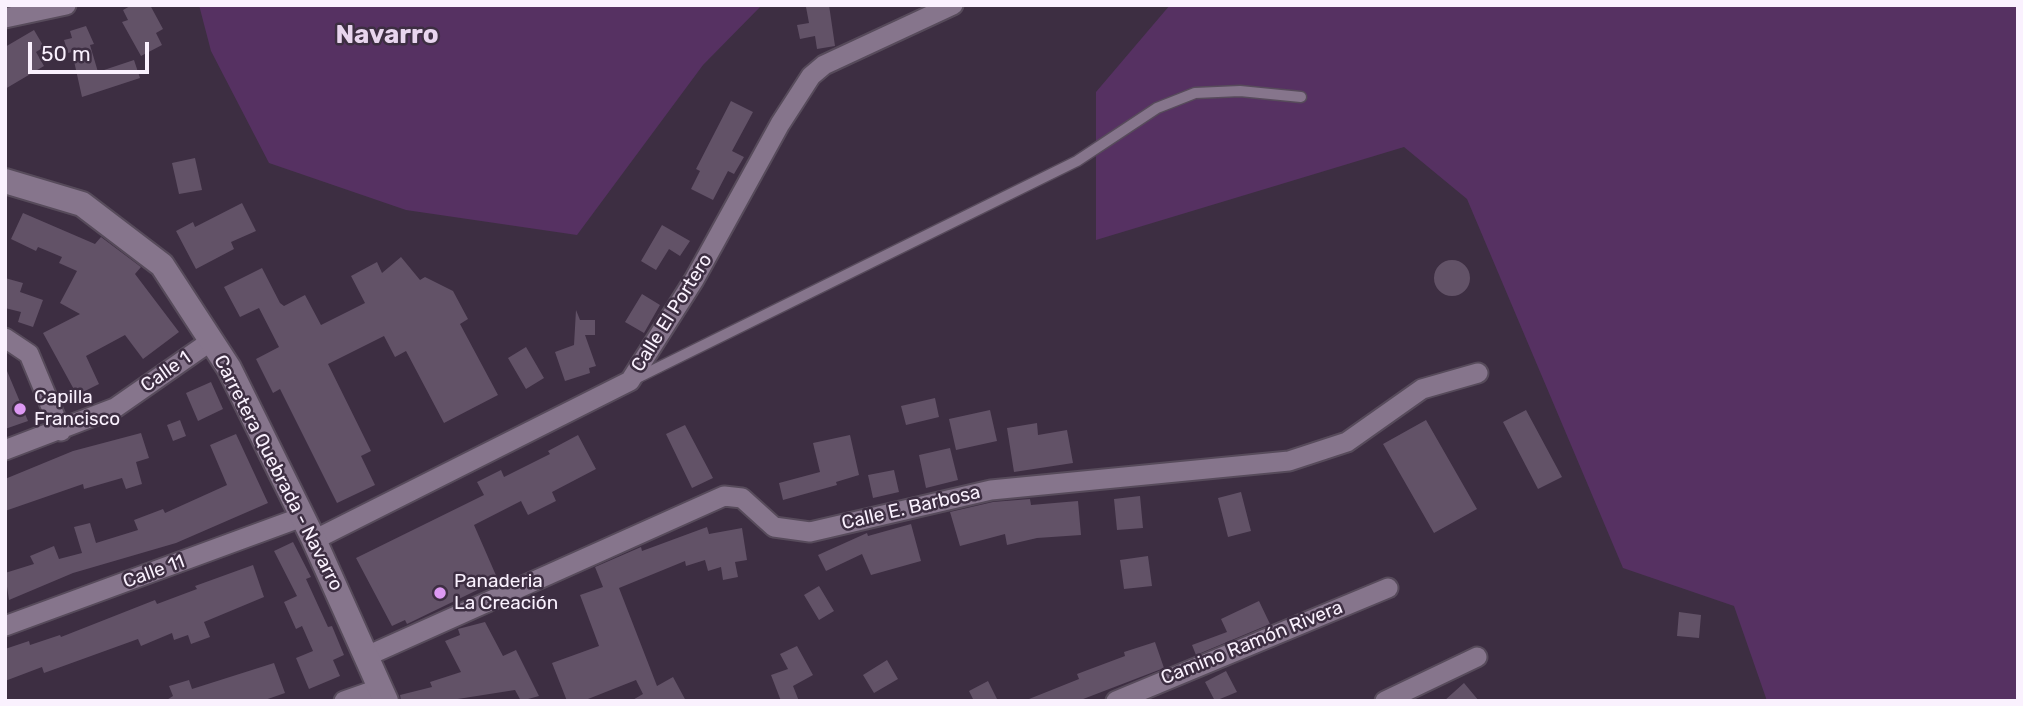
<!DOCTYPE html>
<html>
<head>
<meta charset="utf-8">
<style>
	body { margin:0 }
	#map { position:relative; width:2023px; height:706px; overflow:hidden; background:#3d2e42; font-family:Rubik,sans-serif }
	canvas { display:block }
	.frame { position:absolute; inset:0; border:7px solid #faf1fe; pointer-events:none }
	.scale { position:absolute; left:28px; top:42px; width:121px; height:32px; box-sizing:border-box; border:4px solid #faf1fe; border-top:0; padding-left:9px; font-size:21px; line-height:24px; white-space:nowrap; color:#faf1fe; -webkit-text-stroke:5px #3d2e42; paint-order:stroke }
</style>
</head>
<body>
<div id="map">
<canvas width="2023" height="706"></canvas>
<div class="frame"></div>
<div class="scale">50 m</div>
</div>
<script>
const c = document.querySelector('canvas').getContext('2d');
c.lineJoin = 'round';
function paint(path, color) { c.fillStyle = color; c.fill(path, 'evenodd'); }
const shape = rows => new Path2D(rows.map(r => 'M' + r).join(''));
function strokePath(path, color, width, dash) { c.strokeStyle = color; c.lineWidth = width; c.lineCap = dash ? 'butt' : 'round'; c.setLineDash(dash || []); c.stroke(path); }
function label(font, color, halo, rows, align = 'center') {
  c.font = font + ' Rubik,sans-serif'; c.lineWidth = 5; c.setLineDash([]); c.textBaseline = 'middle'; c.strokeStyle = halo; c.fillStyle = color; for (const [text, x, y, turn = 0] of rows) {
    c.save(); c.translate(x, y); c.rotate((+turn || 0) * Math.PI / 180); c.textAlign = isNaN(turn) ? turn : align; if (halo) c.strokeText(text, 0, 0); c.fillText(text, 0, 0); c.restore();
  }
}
paint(shape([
	[199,5,762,5,703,65,577,235,406,210,269,163,211,51],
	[1170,5,2018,5,2018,701,1767,701,1734,606,1623,568,1467,199,1404,147,1096,240,1096,92]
]), '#563162');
paint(shape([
	[132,5,150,5,163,29,156,33,162,45,141,56,122,22,128,20,123,10],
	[829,5,835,46,817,49,815,36,800,39,797,25,809,23,806,7],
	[86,26,94,44,90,45,98,72,134,60,140,78,82,97,72,52,68,53,64,40,72,38,70,31],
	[34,30,44,47,36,52,44,66,5,89,5,47],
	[731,101,753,112,732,151,744,157,734,174,728,171,713,200,691,189,700,171,696,169],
	[195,158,202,190,179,194,172,163],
	[242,203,256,231,231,242,234,249,196,269,176,231,193,222,195,227],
	[23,213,95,244,101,237,141,267,135,274,179,332,143,359,125,335,86,356,99,384,77,395,43,333,80,314,60,303,77,271,59,263,62,257,38,247,36,251,11,239],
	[662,225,690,241,680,256,669,249,656,270,641,261],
	[401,257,420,280,425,277,453,291,468,319,460,324,498,395,444,423,406,351,395,357,384,336,328,364,371,451,361,456,375,485,337,503,280,389,273,393,256,359,279,347,259,308,240,317,224,287,262,268,280,303,284,306,305,295,321,325,365,303,351,276,377,262,382,273],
	'1434 278a18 18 0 1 1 36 0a18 18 0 1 1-36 0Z',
	[5,278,23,283,20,292,43,300,33,327,18,322,21,312,5,308],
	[642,294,660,305,644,333,625,322],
	[576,310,580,320,595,320,595,335,585,335,596,366,589,368,590,373,565,381,555,352,574,345],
	[526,347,544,378,526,389,508,358],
	[7,371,28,421,5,429,5,372],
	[211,382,223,409,198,421,186,393],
	[935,398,939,417,906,425,901,406],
	[990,410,997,441,956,450,949,419],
	[1526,410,1562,477,1538,489,1503,422],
	[180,420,186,436,173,441,167,425],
	[1426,420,1477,509,1434,533,1383,444],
	[1037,423,1038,435,1067,430,1073,463,1014,472,1007,428],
	[685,425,713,478,692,488,666,434],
	[141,433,149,458,136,462,142,484,126,489,122,478,84,489,83,484,5,511,5,479,73,451],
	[236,434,268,503,176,543,73,573,9,600,5,573,34,564,30,556,54,546,59,559,82,553,74,527,90,523,96,543,138,530,134,520,163,509,165,513,227,485,210,445],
	[578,435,596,469,552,492,556,501,528,515,521,501,474,525,498,580,407,624,405,620,392,626,356,558,484,495,477,482,501,470,504,477,550,454,548,451],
	[850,435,859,475,836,482,837,485,783,500,779,483,820,472,813,443],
	[950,448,958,480,926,488,919,455],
	[894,470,899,492,873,498,868,475],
	[1241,492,1251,531,1228,537,1218,498],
	[1140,496,1143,528,1117,530,1114,499],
	[1030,499,1031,505,1078,501,1081,535,1037,538,1007,545,1005,534,960,546,950,512,993,502],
	[911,524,921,561,871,575,862,554,826,571,818,555,867,533,868,536],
	[707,527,709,534,742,528,747,560,735,562,738,577,723,580,721,567,708,571,705,560,686,566,685,561,619,588,657,686,673,677,686,701,631,701,643,694,636,680,583,701,567,701,552,663,599,646,580,595,603,587,595,567,641,547,642,551],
	[293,542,311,577,306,579,328,627,332,626,344,655,333,660,340,676,309,689,296,658,313,651,302,626,296,629,284,602,297,596,274,551],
	[1148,556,1152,586,1124,589,1120,560],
	[253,565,264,597,204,622,210,637,191,644,188,635,174,640,172,633,141,646,138,639,44,673,42,667,5,681,5,649,29,641,30,645,60,635,61,637,155,600,157,604,197,589,195,586],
	[819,586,834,611,819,620,804,595],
	[1259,601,1270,624,1196,655,1192,645,1227,632,1221,619],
	[1679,612,1701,615,1699,638,1677,636],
	[485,622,503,656,516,650,539,696,521,701,515,690,445,701,401,701,400,695,432,687,430,682,461,672,445,641,460,635,458,629],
	[1155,642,1164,668,1078,701,1024,701,1079,679,1077,674,1125,656,1124,652],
	[797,646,813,675,793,686,799,701,781,701,771,675,788,669,780,654],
	[887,660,898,679,874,693,863,675],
	[274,663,285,693,262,701,165,701,173,696,169,686,189,680,192,689],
	[1226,671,1237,692,1215,701,1205,682],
	[988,681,998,701,974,701,969,691],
	[1464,683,1479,701,1444,701]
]), '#625267');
const service = shape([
	[637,378,1077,161,1157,108,1195,93,1240,91,1301,97]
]);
const minor = shape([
	[5,18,66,5],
	[5,338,29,354,61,431],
	[5,450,115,408,211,341],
	[314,540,630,381,694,280,780,124,811,76,824,65,953,5],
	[5,626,302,517],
	[367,656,724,496,742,498,774,527,810,532,991,490,1289,461,1347,442,1422,389,1478,373],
	[344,701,381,688],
	[1116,701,1388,588],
	[1385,701,1477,657]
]);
const tertiary = shape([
	[5,181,82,204,162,265,229,368,314,540,386,701]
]);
strokePath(service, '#574b5b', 13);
strokePath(minor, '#574b5b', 23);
strokePath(tertiary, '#574b5b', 28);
strokePath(service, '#86758c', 10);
strokePath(minor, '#86758c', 19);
strokePath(tertiary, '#86758c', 24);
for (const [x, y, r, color] of [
	[20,409,7,"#dd99f3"],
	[440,593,7,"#dd99f3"]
]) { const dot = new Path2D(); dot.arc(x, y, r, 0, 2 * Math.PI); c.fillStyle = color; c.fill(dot); strokePath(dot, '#3d2e42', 2.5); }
label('19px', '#faf1fe', '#3d2e42', [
	["Calle El Portero",672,313,-58],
	["Calle 1",166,372,-35],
	["Carretera Quebrada - Navarro",278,473,63],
	["Calle E. Barbosa",911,508,-13],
	["Calle 11",154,572,-20],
	["Camino Ramón Rivera",1252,643,-22]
]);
label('19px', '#faf1fe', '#3d2e42', [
	["Capilla",34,398],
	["Francisco",34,420],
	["Panaderia",454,582],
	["La Creación",454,604]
], 'left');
label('bold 26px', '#e8d5ee', '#3d2e42', [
	["Navarro",387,35]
]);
</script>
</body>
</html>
